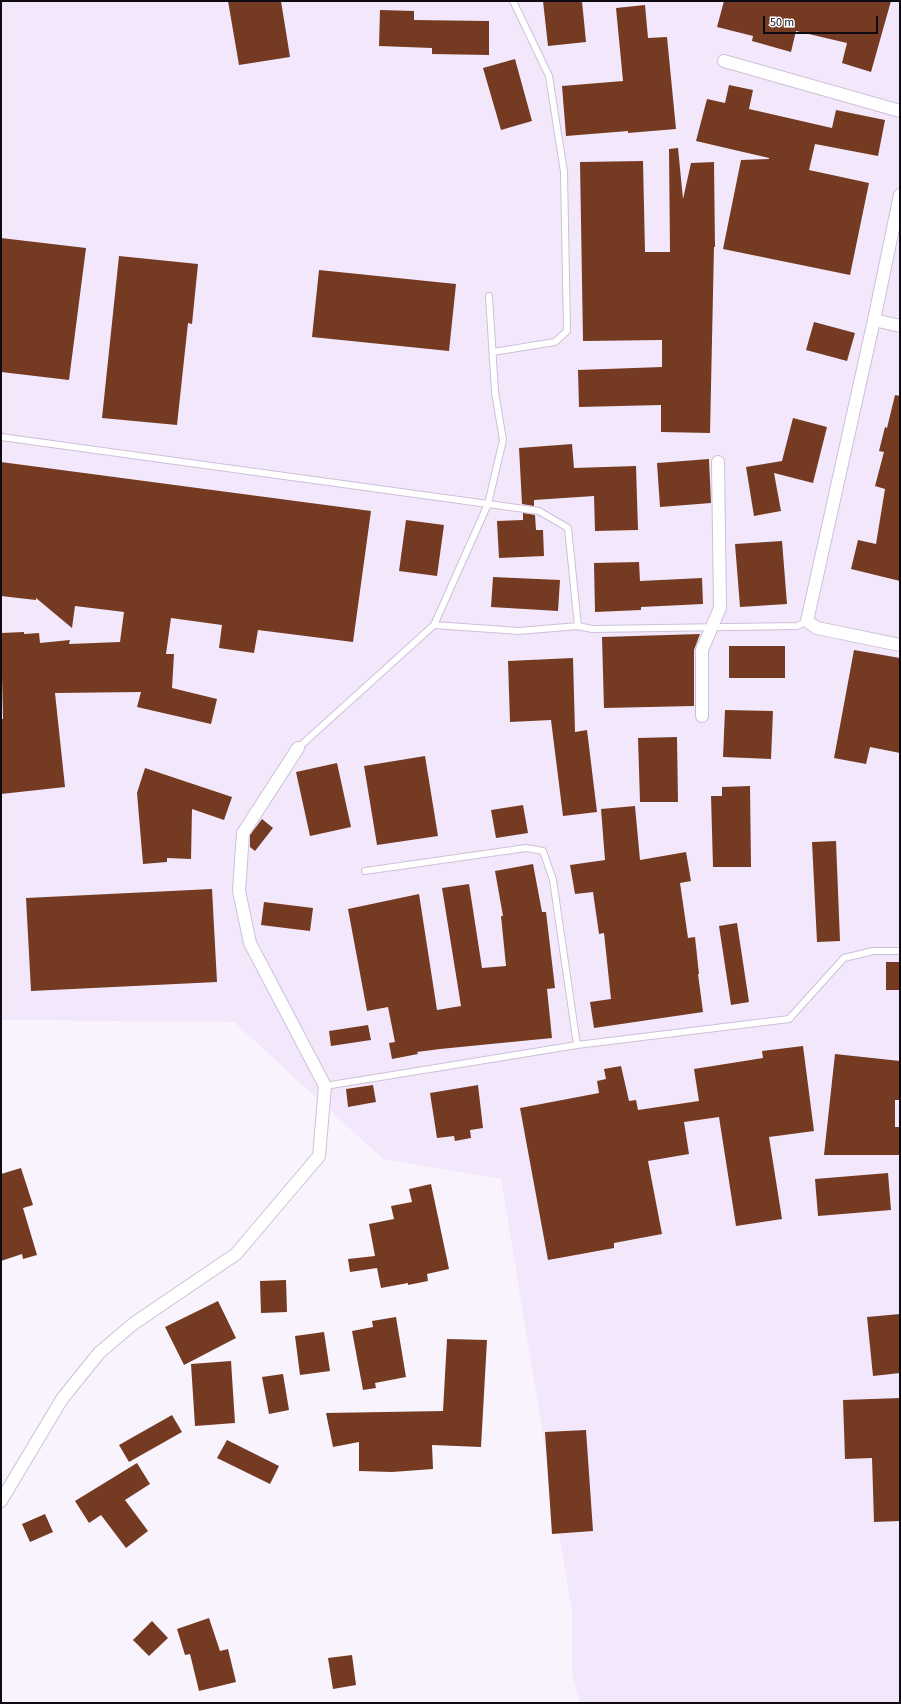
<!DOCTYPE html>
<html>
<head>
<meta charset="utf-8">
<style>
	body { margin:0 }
	#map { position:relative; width:901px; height:1704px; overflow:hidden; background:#f8f3fd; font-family:"Source Sans 3",sans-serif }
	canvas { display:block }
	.frame { position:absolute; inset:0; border:2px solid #0e0a11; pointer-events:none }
	.scale { position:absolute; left:763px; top:16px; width:115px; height:18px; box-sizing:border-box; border:2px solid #0e0a11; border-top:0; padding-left:5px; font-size:12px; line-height:14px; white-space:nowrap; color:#0e0a11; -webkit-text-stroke:3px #fff; paint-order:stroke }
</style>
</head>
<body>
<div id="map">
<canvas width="901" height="1704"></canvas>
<div class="frame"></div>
<div class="scale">50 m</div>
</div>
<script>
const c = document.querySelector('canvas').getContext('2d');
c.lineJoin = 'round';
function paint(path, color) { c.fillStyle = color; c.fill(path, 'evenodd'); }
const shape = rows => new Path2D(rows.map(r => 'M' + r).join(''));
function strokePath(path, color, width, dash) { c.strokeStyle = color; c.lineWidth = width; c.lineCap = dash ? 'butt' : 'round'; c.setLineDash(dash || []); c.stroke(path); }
paint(shape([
	[1,1,900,1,900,1703,580,1703,572,1674,572,1612,501,1179,383,1159,234,1022,1,1020]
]), '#f3e8fb');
paint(shape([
	[228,1,281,1,290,57,239,65],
	[543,1,582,1,586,42,548,46],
	[724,1,891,1,871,72,842,63,847,43,796,31,791,52,752,41,753,36,717,27],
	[645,5,648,38,667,37,676,129,628,133,628,131,566,136,562,86,623,81,616,8],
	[380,10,414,11,414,20,489,21,489,55,432,54,432,48,379,46],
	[515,59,532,121,501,130,483,68],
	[729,85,753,90,749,109,832,128,836,110,885,120,878,156,815,144,809,170,869,183,850,275,723,249,741,160,769,159,769,158,696,141,707,99,725,103],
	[678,148,683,199,691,163,714,162,715,247,714,247,710,433,661,432,661,405,579,407,578,370,662,367,662,340,583,341,580,162,643,161,645,252,670,252,669,149],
	[1,238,86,248,69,380,1,372],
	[119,256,198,264,192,324,188,323,177,425,102,418],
	[319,270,456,284,449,351,312,337],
	[814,322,855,333,847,361,806,350],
	[895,395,900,396,900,581,851,569,858,540,876,544,885,489,875,486,884,452,879,451,885,427,887,428],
	[793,418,827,427,813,483,774,473,781,511,754,516,746,467,782,461],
	[572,444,574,468,636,466,638,530,595,531,594,496,534,500,534,506,522,504,519,448],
	[709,459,711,503,660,507,657,463],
	[1,462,371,511,353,642,258,630,254,653,219,648,222,625,171,618,166,654,174,654,172,688,217,699,211,724,137,707,141,692,55,693,65,787,1,794,1,719,3,719,1,633,24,632,24,634,39,633,40,643,70,640,69,644,120,642,124,612,75,606,72,628,36,598,36,600,1,596],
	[523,513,535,515,536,530,543,530,544,556,499,558,497,521,523,520],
	[406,520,444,525,437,576,399,571],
	[782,541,787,604,740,607,735,544],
	[639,562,640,581,702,578,703,604,641,607,641,610,595,612,594,563],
	[493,577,560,580,558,611,491,607],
	[700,634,694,650,694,706,604,708,602,637],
	[729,646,785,646,785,678,729,678],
	[854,650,900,658,900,753,870,747,866,764,834,758],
	[573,658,575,732,587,730,597,812,563,816,551,720,510,722,508,661],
	[725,710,773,711,771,759,723,757],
	[677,737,678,802,640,802,638,738],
	[425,756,438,836,377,845,364,766],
	[337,763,351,827,310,836,296,772],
	[145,768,232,797,224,820,192,809,191,859,167,858,167,862,143,864,137,793],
	[750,786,751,867,713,867,711,796,722,796,722,787],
	[523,805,528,833,496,838,491,810],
	[635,806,640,860,686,852,691,881,680,883,688,938,695,937,699,974,698,974,703,1012,594,1028,590,1002,611,999,604,933,599,934,593,892,575,894,570,865,605,860,601,809],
	[262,819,273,828,255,851,250,847,250,835],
	[836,841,840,941,817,942,812,842],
	[533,864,542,912,546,912,555,988,547,989,552,1038,440,1049,417,1052,418,1054,392,1059,389,1043,395,1042,388,1007,367,1011,348,909,419,894,437,1010,461,1006,442,888,469,884,482,968,506,966,501,916,503,916,495,871],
	[212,889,217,982,31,991,26,898],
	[264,902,313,908,310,931,261,925],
	[737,923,749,1002,731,1005,719,926],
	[886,962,900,962,900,990,886,990],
	[368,1025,371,1040,331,1046,329,1031],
	[803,1046,814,1131,769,1137,782,1219,736,1226,719,1117,684,1122,689,1154,648,1161,662,1234,614,1243,614,1248,548,1260,520,1108,599,1093,597,1081,606,1079,604,1069,621,1066,629,1101,636,1100,638,1110,699,1101,694,1069,763,1058,762,1051],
	[835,1054,900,1061,900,1100,895,1100,895,1127,900,1127,900,1155,824,1155],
	[373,1085,376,1102,348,1107,346,1089],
	[478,1085,483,1128,470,1130,471,1138,455,1141,454,1136,437,1138,430,1093],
	[21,1168,33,1205,23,1208,37,1255,23,1259,22,1254,1,1261,1,1174],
	[888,1173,891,1210,818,1216,815,1179],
	[431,1184,449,1269,427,1274,428,1281,408,1285,408,1283,381,1288,377,1268,350,1272,348,1259,375,1256,369,1224,394,1219,391,1206,412,1202,409,1189],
	[286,1280,287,1312,261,1313,260,1281],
	[218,1301,236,1338,184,1365,165,1327],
	[900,1314,900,1373,873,1376,867,1317],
	[396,1317,406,1377,375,1383,376,1388,363,1390,352,1331,373,1327,372,1321],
	[324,1332,330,1371,300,1375,295,1336],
	[447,1339,487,1340,481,1447,432,1445,433,1469,392,1472,359,1471,359,1442,333,1447,326,1413,443,1411],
	[231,1361,235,1423,195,1426,191,1364],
	[283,1374,289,1410,269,1414,262,1377],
	[900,1398,900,1521,874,1522,872,1458,845,1459,843,1400],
	[172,1415,182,1432,129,1462,119,1445],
	[586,1430,593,1531,552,1534,545,1432],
	[227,1440,279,1466,270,1484,217,1458],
	[137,1463,150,1484,125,1500,148,1531,126,1548,101,1515,89,1523,75,1501],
	[45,1514,53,1532,30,1542,22,1524],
	[209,1618,220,1651,228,1649,236,1682,199,1691,190,1654,185,1655,177,1629],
	[152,1621,168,1638,149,1656,133,1640],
	[352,1655,356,1685,333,1689,328,1658]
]), '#753b22');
const lane = shape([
	[493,352,555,342,567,331,564,172,549,76,513,1],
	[1,437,539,511,568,528,578,626],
	[434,625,519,631,578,626,592,629,797,626,807,621],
	[298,748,434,625,488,504,503,440,495,392,489,296],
	[365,871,526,848,543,851,553,880,577,1045],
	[325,1086,577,1045,789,1019,844,958,873,951,900,951]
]);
const street = shape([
	[724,61,900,111],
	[900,195,874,320,807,621,817,628,900,645],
	[874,320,900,326],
	[702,716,702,650,720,608,718,462],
	[1,1501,62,1399,99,1353,133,1324,236,1254,319,1156,325,1086,250,943,239,891,243,833,298,748]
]);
strokePath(lane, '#cdc0d8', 8);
strokePath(street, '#cdc0d8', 14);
strokePath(lane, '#fff', 6);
strokePath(street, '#fff', 12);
</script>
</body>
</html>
